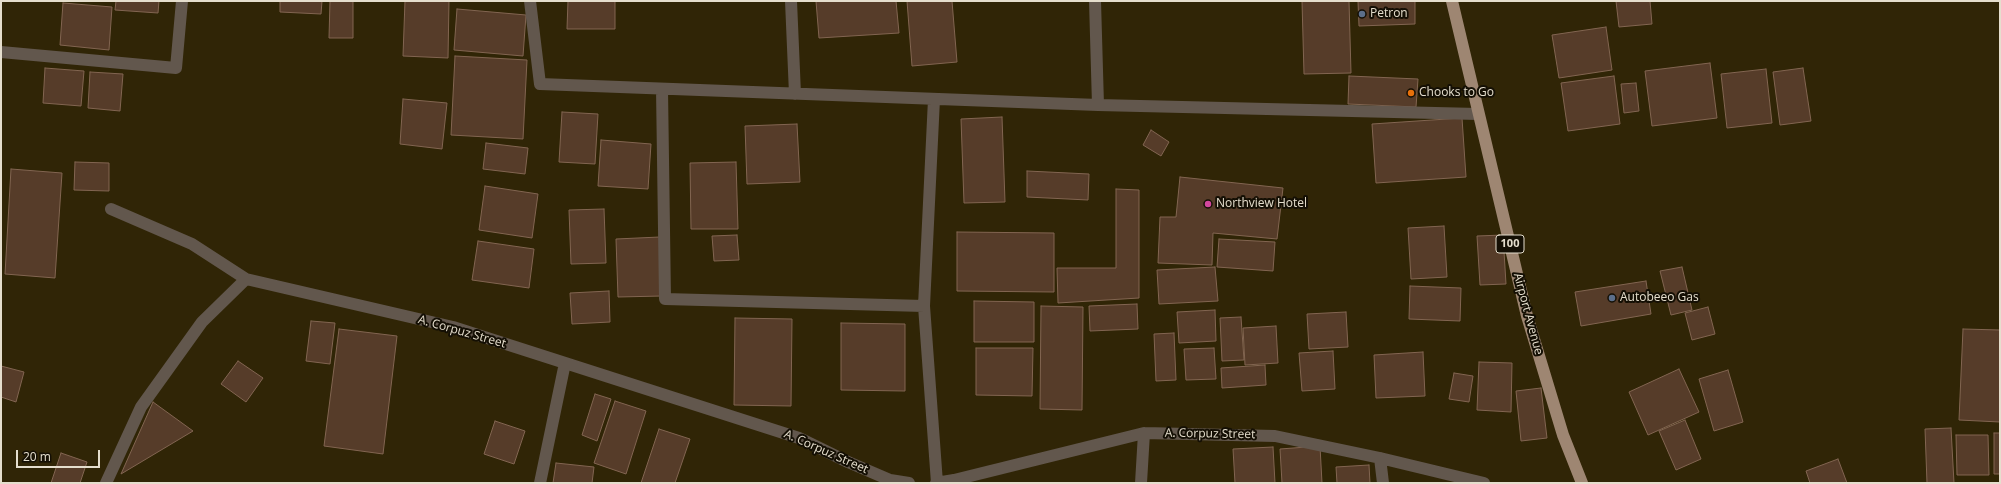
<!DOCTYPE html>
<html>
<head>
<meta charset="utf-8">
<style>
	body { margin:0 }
	#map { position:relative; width:2001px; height:484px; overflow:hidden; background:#302506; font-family:"Open Sans",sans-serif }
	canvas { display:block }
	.frame { position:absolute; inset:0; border:2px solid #e5decd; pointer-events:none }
	.scale { position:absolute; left:16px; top:450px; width:84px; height:18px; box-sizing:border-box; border:2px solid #e5decd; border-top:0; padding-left:5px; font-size:12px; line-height:14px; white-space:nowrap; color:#e5decd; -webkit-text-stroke:3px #140f04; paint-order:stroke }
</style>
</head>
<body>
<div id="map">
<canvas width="2001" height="484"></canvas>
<div class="frame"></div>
<div class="scale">20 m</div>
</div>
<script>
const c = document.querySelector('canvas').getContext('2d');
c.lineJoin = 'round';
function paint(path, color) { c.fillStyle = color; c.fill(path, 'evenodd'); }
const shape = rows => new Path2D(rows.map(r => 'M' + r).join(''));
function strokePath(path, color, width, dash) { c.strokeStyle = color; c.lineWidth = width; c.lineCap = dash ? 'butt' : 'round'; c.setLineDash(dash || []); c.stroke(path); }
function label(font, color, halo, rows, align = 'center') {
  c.font = font + ' "Open Sans",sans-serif'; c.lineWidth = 4; c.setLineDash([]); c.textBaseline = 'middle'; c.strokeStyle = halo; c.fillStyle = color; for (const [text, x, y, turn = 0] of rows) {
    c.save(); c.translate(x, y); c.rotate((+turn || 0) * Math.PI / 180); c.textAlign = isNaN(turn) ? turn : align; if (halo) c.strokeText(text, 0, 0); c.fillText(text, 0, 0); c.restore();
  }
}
const building = shape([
	[116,1,159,1,158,13,115,10,116,1],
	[280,1,322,1,321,14,280,12,280,1],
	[330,1,353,1,353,38,329,38,330,1],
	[405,1,449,1,448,58,403,56,405,1],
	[568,1,615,1,615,29,567,29,568,1],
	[816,1,896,1,899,33,819,38,816,1],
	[907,1,952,1,957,62,912,66,907,1],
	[1302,1,1349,1,1351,73,1304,74,1302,1],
	[1358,1,1415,1,1415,24,1359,26,1358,1],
	[1616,1,1650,1,1652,24,1619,27,1616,1],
	[63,3,112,7,109,50,60,45,63,3],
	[457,9,526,15,523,56,454,50,457,9],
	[1606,27,1612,70,1559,78,1552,35,1606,27],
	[455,56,527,60,523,139,451,135,455,56],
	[1710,63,1717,118,1652,126,1645,71,1710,63],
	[45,68,84,71,81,106,43,103,45,68],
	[1803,68,1811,121,1780,125,1773,72,1803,68],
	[1766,69,1772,123,1727,128,1721,74,1766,69],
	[90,72,123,74,120,111,88,108,90,72],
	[1349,76,1418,79,1416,107,1348,104,1349,76],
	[1614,76,1620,124,1568,131,1561,83,1614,76],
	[1636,83,1639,111,1624,113,1621,84,1636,83],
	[403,99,447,103,442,149,400,144,403,99],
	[562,112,598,114,595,164,559,162,562,112],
	[1002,117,1005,202,964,203,961,119,1002,117],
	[1462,118,1466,177,1376,183,1372,124,1462,118],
	[797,124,800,182,747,184,745,126,797,124],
	[1151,130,1169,142,1161,156,1143,145,1151,130],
	[601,140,651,144,648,189,598,186,601,140],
	[486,143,528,148,525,174,483,169,486,143],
	[75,162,109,163,109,191,74,190,75,162],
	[736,162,738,229,691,229,690,163,736,162],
	[11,169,62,173,55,278,5,274,11,169],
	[1027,171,1089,174,1088,200,1027,197,1027,171],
	[1180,177,1283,188,1277,239,1213,233,1212,265,1158,263,1160,217,1176,217,1180,177],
	[485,186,538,194,532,238,479,230,485,186],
	[1116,189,1139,190,1139,298,1058,303,1057,268,1116,268,1116,189],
	[604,209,606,263,571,264,569,210,604,209],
	[1444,226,1447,277,1411,279,1408,228,1444,226],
	[957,232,1054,233,1054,292,957,291,957,232],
	[737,235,739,260,714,261,712,236,737,235],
	[1503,235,1506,284,1480,285,1477,236,1503,235],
	[660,237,662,296,618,297,616,239,660,237],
	[1219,239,1275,242,1273,271,1217,267,1219,239],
	[478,241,534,249,529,288,472,280,478,241],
	[1215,267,1218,301,1159,304,1157,270,1215,267],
	[1682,267,1692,310,1671,315,1660,271,1682,267],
	[1646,281,1651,314,1581,326,1575,292,1646,281],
	[1410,286,1461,288,1460,321,1409,319,1410,286],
	[609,291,610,322,572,324,570,293,609,291],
	[974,301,1034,302,1034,342,974,342,974,301],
	[1137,304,1138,329,1090,331,1089,306,1137,304],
	[1041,306,1083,307,1082,410,1040,409,1041,306],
	[1708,307,1715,334,1692,340,1685,313,1708,307],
	[1215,310,1216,341,1179,343,1177,312,1215,310],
	[1346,312,1348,347,1309,349,1307,314,1346,312],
	[1241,317,1244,360,1222,361,1220,318,1241,317],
	[735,318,792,319,791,406,734,405,735,318],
	[311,321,335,323,330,364,306,361,311,321],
	[841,323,905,324,905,391,841,390,841,323],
	[1276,326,1278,363,1245,365,1243,328,1276,326],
	[339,329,397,336,383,454,324,446,339,329],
	[1963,329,2000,330,2000,422,1959,420,1963,329],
	[1174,333,1176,380,1156,381,1154,334,1174,333],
	[976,348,1033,348,1032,396,976,395,976,348],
	[1214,348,1216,379,1186,380,1184,349,1214,348],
	[1333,351,1335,389,1302,391,1299,353,1333,351],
	[1423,352,1425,396,1376,398,1374,355,1423,352],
	[238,361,263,378,246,402,221,384,238,361],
	[1479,362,1512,363,1511,412,1477,410,1479,362],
	[1265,365,1266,385,1222,388,1221,368,1265,365],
	[1,366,24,372,16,402,1,397,1,366],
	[1679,369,1699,412,1648,435,1629,392,1679,369],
	[1728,370,1743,422,1714,431,1699,379,1728,370],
	[1454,373,1473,376,1469,402,1449,399,1454,373],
	[1541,388,1547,438,1521,441,1516,391,1541,388],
	[595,394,611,399,597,441,582,435,595,394],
	[615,401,646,411,626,474,594,463,615,401],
	[153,402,193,431,121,474,153,402],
	[1685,420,1701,459,1676,470,1659,431,1685,420],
	[495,421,525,431,514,464,484,454,495,421],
	[1951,428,1954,483,1927,483,1925,429,1951,428],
	[659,429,690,439,675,483,641,483,659,429],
	[1994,433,2000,433,2000,474,1994,474,1994,433],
	[1956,435,1988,435,1989,475,1957,475,1956,435],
	[1320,446,1322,483,1282,483,1280,449,1320,446],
	[1273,447,1275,483,1235,483,1233,449,1273,447],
	[61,453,87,462,80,483,51,483,61,453],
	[1838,459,1847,483,1810,483,1806,471,1838,459],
	[556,463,594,467,592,483,553,483,556,463],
	[1369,465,1370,483,1337,483,1336,467,1369,465]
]);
paint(building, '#563c29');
strokePath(building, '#826551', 1);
strokePath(shape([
	[530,1,540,84,1098,105],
	[791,1,795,94],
	[1095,1,1098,105,1478,114],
	[1,52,176,68,182,1],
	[662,89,665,299,924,306,934,99],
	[111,209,192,244,246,279],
	[924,306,937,483],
	[1380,458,1383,483],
	[106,483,141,407,202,322,246,279,453,327,799,438,848,462,890,480,909,483],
	[540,483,565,363],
	[936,483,954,480,1144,433,1275,436,1380,458,1484,483],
	[1141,483,1144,433]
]), '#62574d', 12);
strokePath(shape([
	[1452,1,1527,316,1563,435,1582,483]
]), '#9e8672', 12);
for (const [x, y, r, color] of [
	[1362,14,4,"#5c6f8a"],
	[1411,93,4,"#e8710a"],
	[1208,204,4,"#d1479c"],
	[1612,298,4,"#5c6f8a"]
]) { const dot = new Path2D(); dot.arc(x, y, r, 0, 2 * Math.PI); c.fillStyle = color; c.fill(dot); strokePath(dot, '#140f04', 1.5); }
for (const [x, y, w] of [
	[1510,244,28]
]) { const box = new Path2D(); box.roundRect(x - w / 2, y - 9, w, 18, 3); c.fillStyle = '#140f04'; c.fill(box); strokePath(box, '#e5decd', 1); }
label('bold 11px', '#e5decd', null, [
	["100",1510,244]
]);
label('12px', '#e5decd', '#140f04', [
	["Petron",1370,14],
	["Chooks to Go",1419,93],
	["Northview Hotel",1216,204],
	["Autobeeo Gas",1620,298]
], 'left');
label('12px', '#e5decd', '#140f04', [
	["Airport Avenue",1528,314,75],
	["A. Corpuz Street",462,332,16],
	["A. Corpuz Street",1210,434,1],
	["A. Corpuz Street",826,452,24]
]);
</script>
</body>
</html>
